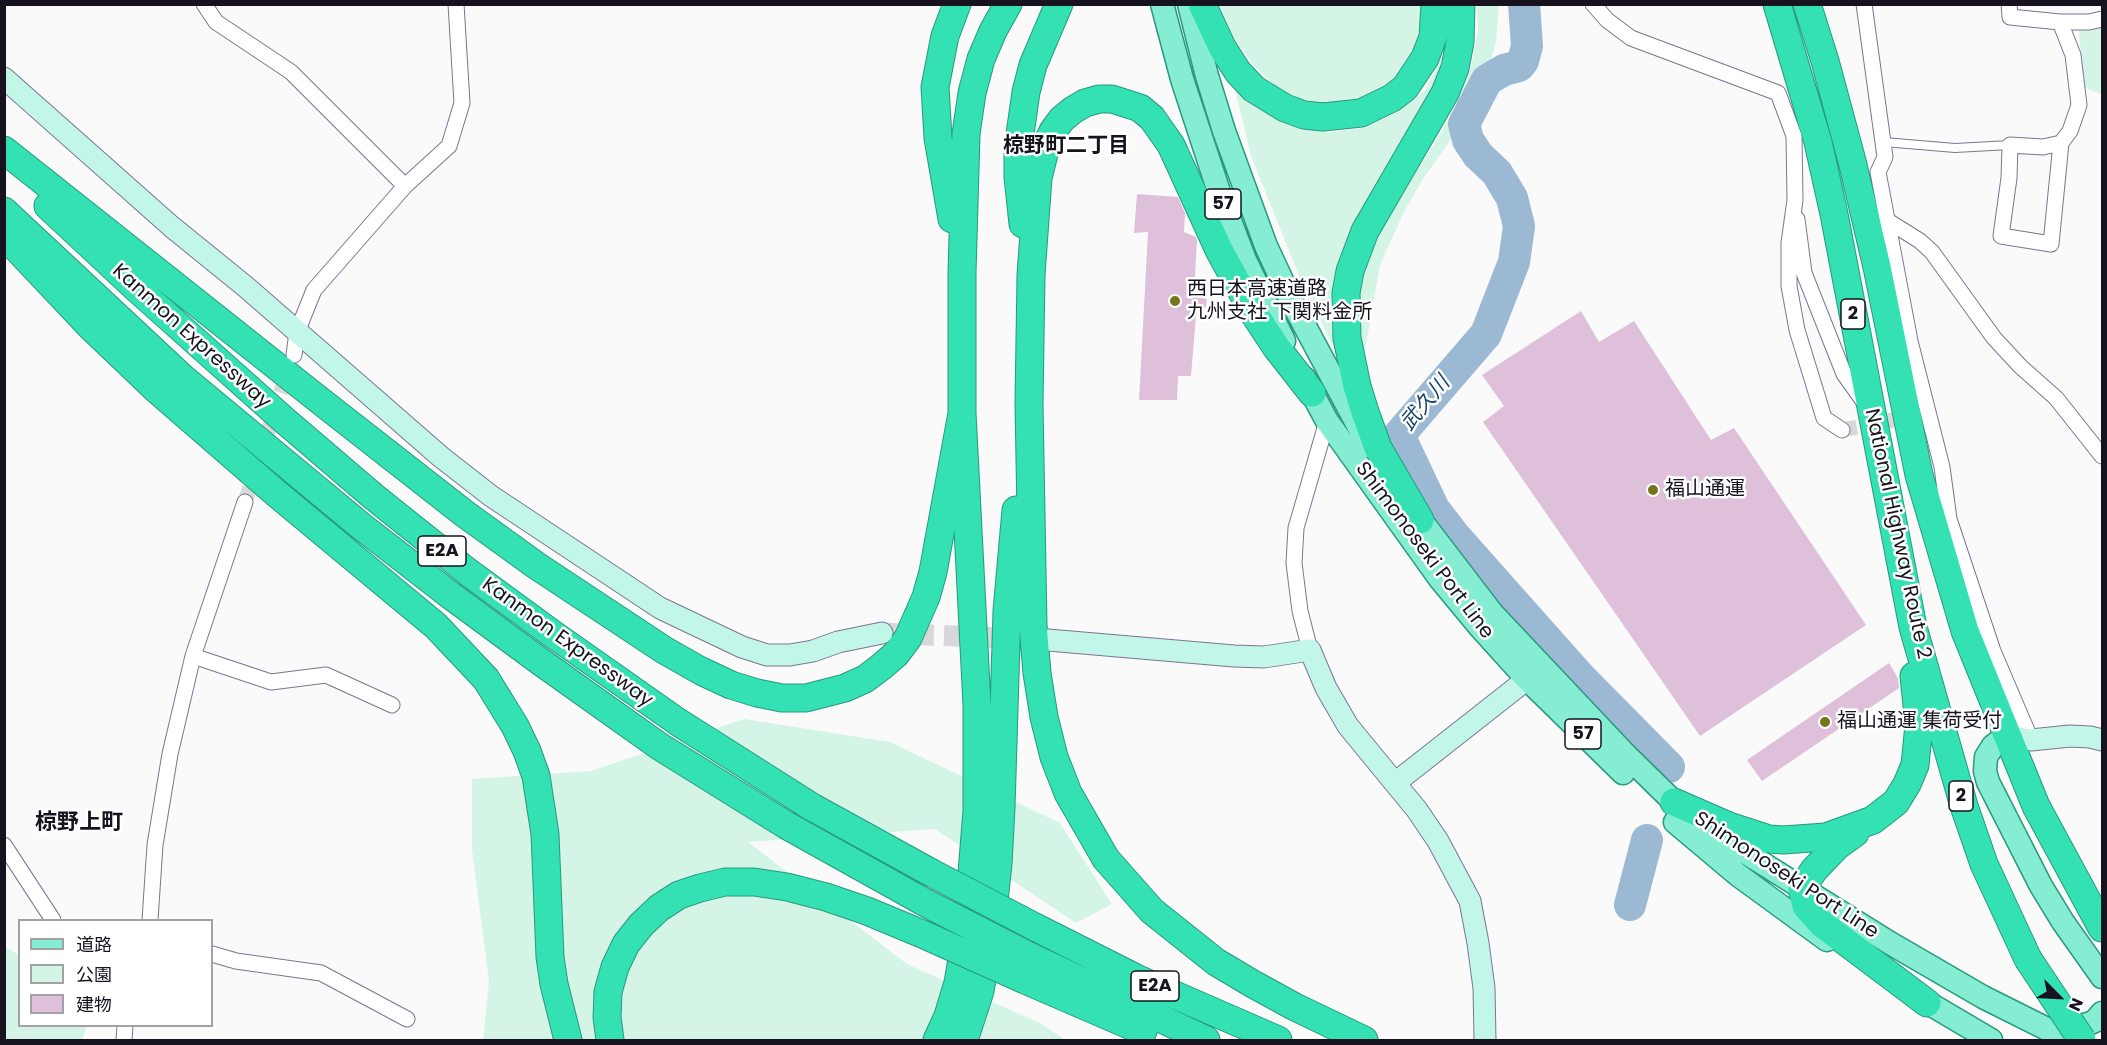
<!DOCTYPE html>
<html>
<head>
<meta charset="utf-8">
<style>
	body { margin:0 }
	#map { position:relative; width:2107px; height:1045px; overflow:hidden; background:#fafafa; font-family:Poppins,"Noto Sans JP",sans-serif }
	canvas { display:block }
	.frame { position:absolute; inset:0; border:6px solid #16131f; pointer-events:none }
	.legend { position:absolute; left:18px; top:919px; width:195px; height:108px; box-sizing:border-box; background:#fff; border:2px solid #a2a1a5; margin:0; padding:8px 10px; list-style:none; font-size:18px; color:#16131f }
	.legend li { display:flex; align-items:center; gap:12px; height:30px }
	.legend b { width:30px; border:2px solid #a2a1a5 }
	.north { position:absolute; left:2029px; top:967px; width:60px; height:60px; -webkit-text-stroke:4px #fff; paint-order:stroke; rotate:114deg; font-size:16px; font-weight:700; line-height:24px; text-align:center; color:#16131f }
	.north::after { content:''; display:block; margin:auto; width:21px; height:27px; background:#16131f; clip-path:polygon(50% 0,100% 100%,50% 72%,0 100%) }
</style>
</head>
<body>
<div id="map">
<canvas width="2107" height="1045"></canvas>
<div class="frame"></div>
<ul class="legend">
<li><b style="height:8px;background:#85edd1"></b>道路</li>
<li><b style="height:16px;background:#d4f5e5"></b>公園</li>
<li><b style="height:16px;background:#dfc0da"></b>建物</li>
</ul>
<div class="north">N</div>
</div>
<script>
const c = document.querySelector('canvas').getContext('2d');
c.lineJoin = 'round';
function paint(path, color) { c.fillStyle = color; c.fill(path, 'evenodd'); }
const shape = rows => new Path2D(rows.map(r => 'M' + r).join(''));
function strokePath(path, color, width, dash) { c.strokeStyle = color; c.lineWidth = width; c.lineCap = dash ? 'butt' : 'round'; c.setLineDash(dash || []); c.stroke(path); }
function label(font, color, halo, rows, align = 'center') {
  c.font = font + ' Poppins,"Noto Sans JP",sans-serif'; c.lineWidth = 5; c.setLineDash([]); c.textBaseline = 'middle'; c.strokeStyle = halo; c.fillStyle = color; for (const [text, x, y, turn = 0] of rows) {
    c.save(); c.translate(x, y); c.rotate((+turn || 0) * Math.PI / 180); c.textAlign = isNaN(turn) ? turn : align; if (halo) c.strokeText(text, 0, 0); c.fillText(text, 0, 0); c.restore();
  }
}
paint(shape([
	[1219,5,1422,5,1423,16,1413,52,1396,79,1372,95,1356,100,1325,105,1302,101,1274,85,1254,66,1233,37],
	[1477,5,1499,5,1496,42,1488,70,1493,81,1467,127,1451,139,1421,182,1403,214,1380,265,1364,356,1360,323,1359,302,1362,278,1367,258,1383,223,1443,130,1455,106,1471,68,1478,31],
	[2102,26,2102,94,2084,88,2079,31],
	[1449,27,1444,70,1364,211,1340,361,1302,283,1251,156,1234,86,1306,128,1330,132,1363,128,1395,114,1412,102,1426,89,1445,50],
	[744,719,890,742,1060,823,1112,904,1076,923,935,829,748,842,907,964,1042,1024,1065,1040,483,1040,489,981,472,850,472,779,591,771],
	[5,947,19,955,20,1026,87,1026,82,1040,5,1040]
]), '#d4f5e5');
strokePath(shape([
	[1524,4,1527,46,1523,61,1519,66,1504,70,1487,80,1464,124,1468,140,1478,155,1497,173,1512,198,1519,226,1514,262,1486,334,1399,435,1434,509,1454,535,1581,678,1669,767],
	[1630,905,1647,840]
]), '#9bb9d2', 32);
paint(shape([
	[1137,194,1178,197,1185,213,1184,232,1196,237,1197,240,1194,294,1207,295,1206,307,1196,315,1191,376,1178,376,1177,400,1139,400,1148,232,1134,233],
	[1581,311,1599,342,1634,321,1711,440,1734,428,1866,625,1700,736,1483,422,1504,406,1482,375],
	[1889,663,1898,678,1899,688,1762,781,1747,760]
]), '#dfc0da');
strokePath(shape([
	[1842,430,1913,416],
	[245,502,288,371]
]), '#d8d7d9', 15, [15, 8]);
strokePath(shape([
	[882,633,1048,640]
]), '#d8d7d9', 21, [21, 10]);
const lane = shape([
	[1884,142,1955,148,2010,145]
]);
const street = shape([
	[204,4,216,22,291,72,405,186],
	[1593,4,1607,20,1631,38,1778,93,1794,136,1795,200,1789,243,1789,286,1797,330,1824,418,1842,430],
	[1864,4,1885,157,1878,172,1910,341,1942,467,1949,519,1993,651,2031,740],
	[2009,4,2010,17,2060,22,2089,22,2102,19],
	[2060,22,2073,55,2079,105,2070,131,2061,143,2043,147,2010,145,2009,178,2001,236,2051,244,2061,143],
	[1797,219,1804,273,1844,374,1864,402],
	[1888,221,1920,241,1932,252,1994,338,2021,367,2056,398,2102,456],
	[294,355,297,332,314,290,405,186,449,146,462,103,456,4],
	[1310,650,1300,611,1294,563,1296,528,1327,421],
	[193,656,271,682,326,675,392,705],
	[4,845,53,920],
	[150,920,155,845,170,754,193,656,245,502],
	[212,954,236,961,321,973,407,1019],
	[124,1040,125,1026]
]);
const secondary = shape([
	[4,78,172,227,246,287,441,457,491,496,660,608,742,647,767,655,790,655,813,651,838,642,882,633],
	[1048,640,1234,656,1264,657,1310,650,1326,688,1348,726,1417,810,1438,841,1470,901,1478,943,1484,988,1485,1040],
	[2006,736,2031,740,2070,736,2090,737,2102,740],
	[1395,783,1540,669]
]);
const primary = shape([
	[1162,4,1182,79,1220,195,1245,260,1284,341],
	[1189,4,1207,76,1224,131,1266,246,1293,304,1369,446],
	[1304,378,1327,421,1440,579,1479,626,1527,679,1623,773],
	[1410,506,1492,613,1625,754,1674,802,1706,828,1890,943,1983,997,2069,1040],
	[2006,736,1993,746,1986,757,1985,771,1988,782,2041,886,2063,922,2102,977],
	[1675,822,1738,875,1827,940],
	[1913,994,1991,1040],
	[2059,1027,2073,1027,2088,1024,2095,1021,2102,1013]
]);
const highway = shape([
	[1202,4,1222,47,1238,72,1254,89,1285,108,1304,115,1323,117,1361,113,1392,98,1405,88,1425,58,1433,37,1435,4],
	[1777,4,1818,142,1834,214,1913,627,1964,806,1984,864,2028,959],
	[1807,4,1825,61,1852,161,1877,267,1919,475,1965,631,2036,806,2102,928],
	[4,150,323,403,465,514,537,566,664,650,701,671,731,685,757,693,782,698,806,698,845,688,865,679,881,667,896,654,908,638,926,597,933,572,962,413],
	[48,206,136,288,284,420,374,497,468,572,554,635,678,722,812,807,930,872],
	[4,211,185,380,361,526,450,595,541,662,659,746,786,825,924,902],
	[952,219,938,138,935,87,945,36,957,4],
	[1023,224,1018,177,1018,148,1026,92,1033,65,1059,4],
	[4,235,91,327,156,389,277,494,436,626,486,679,515,726,527,751,536,776,545,834,550,957,554,984,568,1040],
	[1312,393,1276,347,1253,312,1219,250,1171,145,1152,118,1140,108,1112,99,1099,99,1085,103,1073,110,1062,119,1053,131,1046,146,1038,178,1031,275,1029,404,1033,625,1037,673,1044,717,1054,757,1068,793,1106,859,1152,911,1216,962,1253,984,1295,1007,1364,1040],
	[1420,520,1378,448,1365,412,1357,386,1347,338,1346,293,1350,271,1365,231,1445,93,1455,68,1460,42,1461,4],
	[1674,802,1729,826,1769,839,1783,840,1826,837,1873,820,1896,802,1907,784,1915,765,1919,725,1914,676],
	[1855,833,1837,846,1814,870,1802,888,1806,906,1822,924,1927,1003],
	[1035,927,1138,979,1278,1040],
	[1029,956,1206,1040],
	[1025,980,1143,1031],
	[610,1040,607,1017,608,992,615,967,626,944,641,925,659,908,679,895,700,888,725,882,754,882,787,887,826,897,867,911,920,933],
	[937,1040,948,1016,958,983,968,922,977,811,977,705,962,413,962,273,966,134,972,93,981,59,993,31,1008,4],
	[964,1040,980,991,991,929,998,864,1001,808,1007,611,1016,510]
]);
strokePath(lane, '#7c7494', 10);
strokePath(street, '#7c7494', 17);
strokePath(secondary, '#7c7494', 23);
strokePath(primary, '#29997f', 25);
strokePath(highway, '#29997f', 29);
strokePath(lane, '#fff', 8);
strokePath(street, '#fff', 15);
strokePath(secondary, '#c2f6e8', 21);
strokePath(primary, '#85edd1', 22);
strokePath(highway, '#33e1b2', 27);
const highwayBridge = shape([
	[930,872,1035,927],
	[924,902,1029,956],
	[920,933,1025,980],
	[2028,959,2082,1040]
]);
strokePath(highwayBridge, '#29997f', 29, []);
strokePath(highwayBridge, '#33e1b2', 27);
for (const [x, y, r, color] of [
	[1175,301,6,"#75741a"],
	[1653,490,6,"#75741a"],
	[1825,722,6,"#75741a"]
]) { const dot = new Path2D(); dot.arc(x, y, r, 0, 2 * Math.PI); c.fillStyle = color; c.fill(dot); strokePath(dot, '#fff', 2); }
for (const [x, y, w] of [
	[1223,204,36],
	[1853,314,24],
	[442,551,48],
	[1583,734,36],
	[1961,796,24],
	[1155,986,48]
]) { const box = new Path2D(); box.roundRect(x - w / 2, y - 15, w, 30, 4.5); c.fillStyle = '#fff'; c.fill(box); strokePath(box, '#16131f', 1.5); }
label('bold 18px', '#16131f', null, [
	["57",1223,204],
	["2",1853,314],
	["E2A",442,551],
	["57",1583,734],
	["2",1961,796],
	["E2A",1155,986]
]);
label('20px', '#16131f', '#fff', [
	["西日本高速道路",1187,290],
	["九州支社 下関料金所",1187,313],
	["福山通運",1665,490],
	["福山通運 集荷受付",1837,722]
], 'left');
label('20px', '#16131f', '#fff', [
	["Kanmon Expressway",191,337,42],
	["National Highway Route 2",1897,534,78],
	["Shimonoseki Port Line",1424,551,53],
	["Kanmon Expressway",567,643,36],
	["Shimonoseki Port Line",1786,876,33]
]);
label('bold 21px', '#16131f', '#fff', [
	["椋野町二丁目",1066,147]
]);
label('italic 21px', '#154568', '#fff', [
	["武久川",1426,404,-50]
]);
label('bold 22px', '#16131f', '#fff', [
	["椋野上町",79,823]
]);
</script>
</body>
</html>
